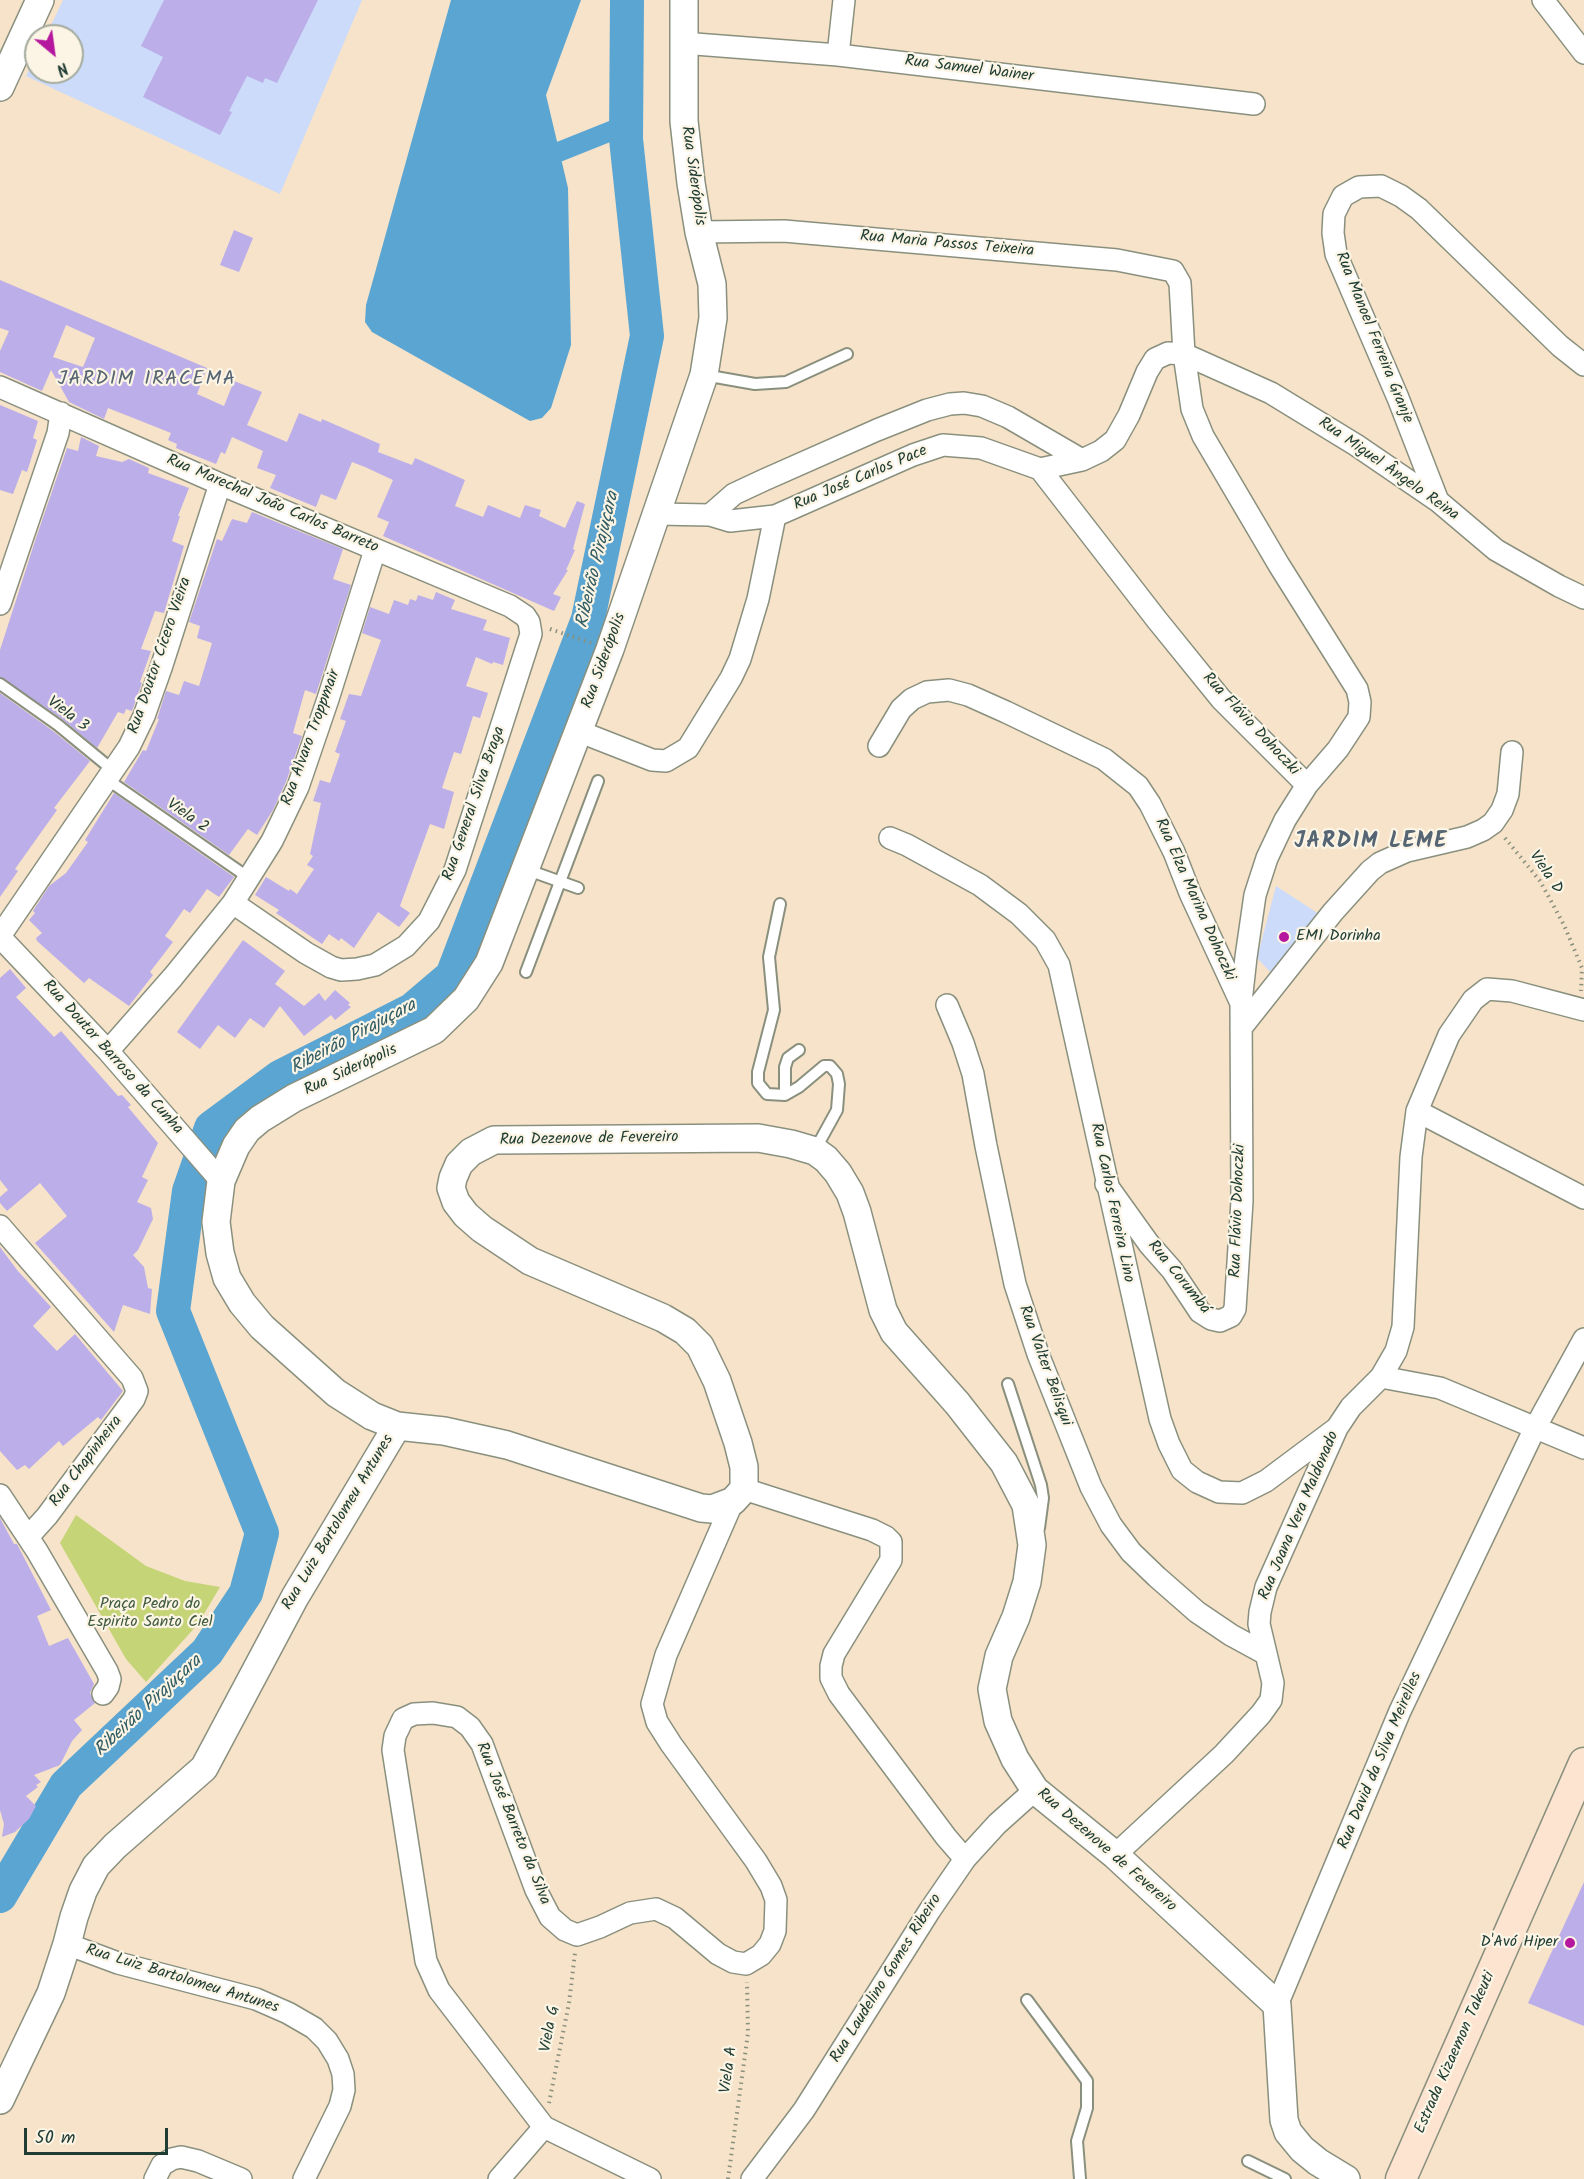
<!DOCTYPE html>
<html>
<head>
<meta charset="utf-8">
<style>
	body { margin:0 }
	#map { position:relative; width:1584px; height:2179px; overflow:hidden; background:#f6e3c9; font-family:Kalam,sans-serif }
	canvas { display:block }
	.north { position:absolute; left:24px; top:24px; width:60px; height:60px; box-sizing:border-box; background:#fcf5e5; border:2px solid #a4ab9e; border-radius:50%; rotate:151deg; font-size:16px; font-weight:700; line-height:24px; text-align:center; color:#1f3d34 }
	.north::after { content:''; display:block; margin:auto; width:21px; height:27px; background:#b5179e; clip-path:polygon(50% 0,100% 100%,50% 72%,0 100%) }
	.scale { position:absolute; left:24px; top:2128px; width:144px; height:27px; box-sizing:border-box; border:3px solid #1f3d34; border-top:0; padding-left:8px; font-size:18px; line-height:21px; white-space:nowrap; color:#1f3d34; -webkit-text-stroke:4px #fcf5e5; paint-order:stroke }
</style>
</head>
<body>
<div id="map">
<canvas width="1584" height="2179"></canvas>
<div class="north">N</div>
<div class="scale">50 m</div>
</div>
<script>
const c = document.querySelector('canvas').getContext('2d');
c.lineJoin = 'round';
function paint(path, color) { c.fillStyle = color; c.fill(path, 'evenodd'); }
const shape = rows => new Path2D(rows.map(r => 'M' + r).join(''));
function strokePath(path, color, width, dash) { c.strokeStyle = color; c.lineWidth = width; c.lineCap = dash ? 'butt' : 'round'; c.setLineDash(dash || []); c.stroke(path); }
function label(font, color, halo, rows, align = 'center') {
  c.font = font + ' Kalam,sans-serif'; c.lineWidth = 4.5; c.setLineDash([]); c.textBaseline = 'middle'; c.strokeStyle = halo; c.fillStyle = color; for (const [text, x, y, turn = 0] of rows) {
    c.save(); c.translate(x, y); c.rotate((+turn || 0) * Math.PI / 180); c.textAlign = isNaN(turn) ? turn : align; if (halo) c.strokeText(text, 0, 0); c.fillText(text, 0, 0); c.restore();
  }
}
paint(shape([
	[63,0,362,0,280,194,26,76,36,56,36,72,72,72,72,36,46,36],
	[1276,886,1322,916,1274,976,1257,958]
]), '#ccdbfa');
paint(shape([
	[76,1515,146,1566,185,1581,220,1587,198,1624,146,1682,126,1659,60,1543]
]), '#c5d476');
paint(shape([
	[451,0,581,0,546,95,568,188,571,345,551,408,542,418,530,421,372,332,365,322,366,305]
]), '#5ba5d2');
strokePath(shape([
	[536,161,626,125]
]), '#5ba5d2', 20);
strokePath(shape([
	[0,1896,66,1785,207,1652,246,1593,262,1533,173,1311,189,1191,211,1128,280,1077,412,1010,452,976,588,619,647,336,626,139,627,0]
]), '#5ba5d2', 34);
paint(shape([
	[164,0,318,0,277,83,265,78,263,83,247,76,229,111,232,112,220,135,143,97,163,57,141,46],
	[234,230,253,238,239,272,220,265],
	[0,280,207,368,197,394,224,406,234,381,262,392,247,425,287,442,299,413,321,422,322,419,380,444,378,452,412,465,415,458,465,480,455,506,483,517,488,505,520,518,525,505,541,510,539,516,565,528,577,501,585,504,573,549,575,550,566,570,568,570,553,594,561,597,554,611,383,536,389,522,377,517,393,480,365,467,352,462,336,500,321,494,316,507,270,488,276,475,257,468,263,451,232,437,225,454,221,452,216,464,176,448,177,444,168,440,171,433,108,408,104,419,69,402,51,370,42,391,0,372,0,351,9,331,0,328],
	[66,325,95,338,83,367,53,357],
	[0,405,38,421,33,438,37,440,27,472,22,470,13,494,0,490],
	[81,437,99,446,96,456,122,462,129,459,149,468,148,473,189,488,178,516,180,516,172,541,184,546,164,613,155,611,141,649,151,651,140,682,142,683,132,711,126,709,124,714,118,712,97,748,62,719,0,677,0,650,36,538,67,448,78,451],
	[252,512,343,549,333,579,351,585,316,694,305,690,293,733,302,736,286,782,273,810,257,835,248,829,229,855,124,782,143,750,146,751,159,719,157,719,166,691,179,695,184,681,199,686,212,643,197,638,200,626,189,622,217,539,222,541,232,519,247,523],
	[436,592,455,600,451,609,487,620,483,630,510,638,503,665,493,662,492,664,476,657,466,686,488,693,480,718,473,716,461,754,454,752,442,788,454,792,444,829,430,824,400,906,410,913,399,927,378,912,354,948,341,938,339,941,329,934,322,944,276,913,279,910,255,895,266,877,289,891,290,889,297,894,314,869,307,865,313,856,310,854,321,803,313,801,320,780,330,783,340,754,335,752,346,721,340,719,349,694,361,696,381,640,362,633,370,607,389,614,394,600,408,605,410,599,416,601,418,595,433,600],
	[0,693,53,731,90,761,54,808,57,810,15,869,18,871,0,897],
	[114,793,234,877,219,897,207,889,190,913,184,909,165,936,173,942,150,972,153,975,129,1006,89,978,84,983,37,941,36,938,42,933,29,920,35,913,33,911,49,886,66,873,88,842,85,840],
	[243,940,285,971,275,984,304,1006,319,993,325,1001,335,990,350,1003,348,1005,351,1007,335,1020,331,1015,304,1036,280,1006,264,1028,250,1018,235,1038,218,1025,200,1049,177,1032],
	[10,969,26,988,16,997,54,1037,61,1031,118,1096,122,1095,131,1105,128,1107,158,1143,142,1177,148,1180,137,1202,151,1208,153,1219,138,1250,133,1255,144,1267,148,1288,152,1289,150,1314,123,1305,114,1332,35,1243,67,1216,40,1183,7,1211,0,1203,0,1197,8,1190,0,1180,0,978],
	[0,1247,17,1270,51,1307,33,1326,57,1351,75,1334,123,1391,101,1420,98,1417,63,1446,59,1441,29,1469,25,1465,17,1470,0,1451],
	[0,1518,14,1544,17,1544,51,1610,37,1616,49,1646,68,1638,94,1684,90,1693,95,1703,74,1720,82,1730,72,1741,60,1765,34,1775,41,1782,36,1785,38,1787,26,1796,36,1806,29,1819,15,1832,2,1837,4,1824,0,1810],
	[1584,1882,1584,2026,1528,2003]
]), '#bcaee9');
const service = shape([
	[704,375,755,384,786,382,847,354],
	[0,684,58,725,114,771],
	[108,780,249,878],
	[525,869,578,888],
	[780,904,769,957,774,1010,758,1072,758,1083,767,1094,785,1095,799,1087,824,1066,830,1066,837,1074,839,1084,837,1110,815,1150],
	[526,972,598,781],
	[785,1095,785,1067,788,1058,799,1050],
	[1008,1384,1041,1485,1043,1498,1039,1528],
	[1027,2000,1087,2081,1087,2108,1077,2141,1080,2179],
	[1248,2161,1285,2179]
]);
const minor = shape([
	[1543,0,1584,53],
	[682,43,838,55,1254,104],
	[838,55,844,0],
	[699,232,784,231,1117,260,1173,271,1180,283,1184,354,1192,409,1203,436,1279,565,1357,689,1360,702,1359,717,1338,749,1307,785],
	[0,387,220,484,510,606,525,616,529,622,531,634,455,870,429,921,406,946,375,965,357,969,341,970,331,967,306,953,233,903],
	[1040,469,1157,620,1221,699,1307,785,1285,820,1267,858,1255,895,1246,957,1241,1002,1242,1201,1235,1309,1231,1316,1220,1321,1211,1319,1200,1312,1172,1270,1149,1244,1106,1184],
	[1438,501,1398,398,1336,254,1333,233,1334,214,1343,196,1359,187,1381,186,1401,196,1419,209,1560,346,1584,365],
	[657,514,710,515,730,521,775,516,913,455,943,445,981,448,1040,469,1082,460,1101,451,1115,440,1129,415,1147,372,1155,359,1168,353,1184,354,1271,393,1356,445,1438,501,1496,550,1559,586,1584,598],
	[710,515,734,494,764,480,877,430,927,410,950,404,964,403,982,406,1008,417,1082,460],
	[0,604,58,433,61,413],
	[578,731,652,760,666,761,688,748,731,678,740,659,758,599,775,516],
	[879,746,901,709,912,699,927,692,949,690,968,695,1006,712,1104,759,1138,786,1150,804,1174,852,1190,893,1240,1001],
	[890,838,907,845,980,885,1019,914,1045,940,1059,965,1160,1419,1169,1444,1182,1470,1197,1482,1219,1492,1242,1493,1266,1481,1337,1428],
	[0,936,129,747,144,716,161,668,220,484],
	[0,937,108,1051,221,1181],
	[947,1005,963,1043,973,1074,986,1146,1015,1284,1038,1354,1091,1487,1111,1525,1131,1552,1157,1577,1197,1612,1231,1635,1264,1653],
	[1241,1028,1333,912,1370,871,1380,863,1407,851,1467,837,1483,830,1493,823,1502,810,1508,794,1512,752],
	[108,1051,173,977,233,903,272,841,298,787,328,699,375,550],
	[1417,1111,1584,1198],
	[0,1226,132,1378,137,1391,134,1399,47,1516,28,1537],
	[1381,1377,1440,1388,1584,1448],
	[744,1489,872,1530,886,1537,891,1542,891,1560,834,1654,831,1666,831,1678,839,1694,946,1837,965,1859],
	[0,1495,37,1551,107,1671,110,1679,108,1687,103,1694],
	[1115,1855,1224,1754,1261,1714,1271,1700,1273,1683,1259,1624,1260,1612,1266,1587,1337,1428,1351,1407,1381,1377,1396,1351,1403,1327,1411,1157,1417,1111,1449,1035,1473,1000,1487,989,1512,991,1584,1010],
	[67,1944,118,1963,256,1999,288,2013,314,2028,327,2041,338,2059,343,2074,344,2090,340,2106,304,2179],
	[1277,2005,1400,1711,1535,1428,1584,1339],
	[155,2179,162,2165,172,2159,181,2157,198,2161,241,2179],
	[499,2179,544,2127],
	[650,2179,544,2127,439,1990,426,1961,393,1750,395,1736,403,1719,414,1714,433,1713,457,1717,470,1727,482,1744,536,1890,550,1917,565,1930,577,1935,600,1927,630,1913,656,1909,675,1918,718,1954,733,1962,746,1964,761,1955,770,1944,775,1931,776,1900,771,1886,756,1861,671,1744,657,1722,652,1704,666,1655,733,1501],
	[752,2179,804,2110,930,1910,965,1859,997,1824,1035,1790]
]);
const tertiary = shape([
	[684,0,684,121,691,183,699,232,712,284,713,318,704,375,610,649,489,963,466,999,434,1030,294,1098,260,1119,247,1130,236,1146,221,1181,216,1222,220,1253,227,1278,242,1303,262,1327,336,1393,372,1416,397,1426,444,1431,507,1445,701,1508,712,1509,733,1501,744,1489,744,1467,738,1443,717,1381,700,1346,685,1331,663,1318,530,1261,482,1229,466,1215,456,1202,451,1188,453,1178,459,1164,471,1152,494,1140,758,1138,791,1144,815,1151,826,1159,838,1173,850,1193,857,1212,883,1310,894,1332,957,1403,1004,1463,1026,1505,1032,1545,1027,1582,1016,1617,999,1656,992,1689,998,1721,1015,1759,1035,1790,1115,1855,1277,2005,1284,2120,1288,2132,1302,2149,1318,2162,1346,2179],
	[0,87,40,0],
	[0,2100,51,1993,67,1944,74,1917,83,1891,96,1866,115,1846,204,1768,295,1597,397,1426]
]);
const secondary = shape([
	[1401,2179,1584,1763]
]);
strokePath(service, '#8a907e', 14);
strokePath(minor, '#8a907e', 24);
strokePath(tertiary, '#8a907e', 30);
strokePath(secondary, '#8a907e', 33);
strokePath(shape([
	[550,629,591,643],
	[1505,838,1540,881,1564,925,1582,968,1581,991],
	[549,2103,569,2003,575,1953],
	[728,2179,748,2033,747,1982]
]), '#8a907e', 4, [1.5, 4.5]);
strokePath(service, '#fff', 10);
strokePath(minor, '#fff', 21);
strokePath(tertiary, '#fff', 27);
strokePath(secondary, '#fde4d1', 30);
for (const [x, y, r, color] of [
	[1284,937,6,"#b5179e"],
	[1570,1943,6,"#b5179e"]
]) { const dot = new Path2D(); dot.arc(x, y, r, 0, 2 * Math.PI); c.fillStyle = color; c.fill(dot); strokePath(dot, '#fcf5e5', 2); }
label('16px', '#1f3d34', '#fcf5e5', [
	["Rua Samuel Wainer",969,70,7],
	["Rua Siderópolis",692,176,82],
	["Rua Maria Passos Teixeira",947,245,5],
	["Rua Manoel Ferreira Granje",1373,338,68],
	["Rua Miguel Ângelo Reina",1388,470,35],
	["Rua José Carlos Pace",861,479,-23],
	["Rua Marechal João Carlos Barreto",272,505,23],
	["Rua Doutor Cícero Vieira",161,656,-71],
	["Rua Siderópolis",605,661,-70],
	["Viela 3",67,715,37],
	["Rua Flávio Dohoczki",1250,725,47],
	["Rua Alvaro Troppmair",312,738,-70],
	["Rua General Silva Braga",475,804,-71],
	["Viela 2",187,817,35],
	["Viela D",1545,873,56],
	["Rua Elza Marina Dohoczki",1194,900,66],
	["Rua Doutor Barroso da Cunha",112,1058,48],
	["Rua Siderópolis",351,1071,-25],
	["Rua Dezenove de Fevereiro",589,1140,-1],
	["Rua Carlos Ferreira Lino",1111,1203,78],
	["Rua Flávio Dohoczki",1239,1211,-88],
	["Rua Corumbá",1178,1278,51],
	["Rua Valter Belisqui",1044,1366,70],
	["Rua Chapinheira",87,1462,-53],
	["Rua Joana Vera Maldonado",1300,1516,-67],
	["Rua Luiz Bartolomeu Antunes",339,1523,-59],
	["Rua David da Silva Meirelles",1381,1761,-67],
	["Rua José Barreto da Silva",512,1824,68],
	["Rua Dezenove de Fevereiro",1106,1851,41],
	["Rua Laudelino Gomes Ribeiro",887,1979,-58],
	["Rua Luiz Bartolomeu Antunes",182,1980,17],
	["Viela G",551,2029,-79],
	["Estrada Kizaemon Takeuti",1456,2053,-66],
	["Viela A",730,2070,-82]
]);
label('16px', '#1f3d34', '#fcf5e5', [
	["EMI Dorinha",1296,937],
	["D'Avó Hiper",1558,1943,"right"]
], 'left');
label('16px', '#405b41', '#fcf5e5', [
	["Praça Pedro do",150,1605],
	["Espirito Santo Ciel",150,1623]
]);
label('italic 18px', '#315c63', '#fcf5e5', [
	["Ribeirão Pirajuçara",599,560,-77],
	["Ribeirão Pirajuçara",354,1038,-28],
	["Ribeirão Pirajuçara",149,1707,-43]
]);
c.letterSpacing = '1.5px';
label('20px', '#566573', '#fcf5e5', [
	["JARDIM IRACEMA",147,381]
]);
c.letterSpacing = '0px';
c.letterSpacing = '1.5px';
label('bold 22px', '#566573', '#fcf5e5', [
	["JARDIM LEME",1371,843]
]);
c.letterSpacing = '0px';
</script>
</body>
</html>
